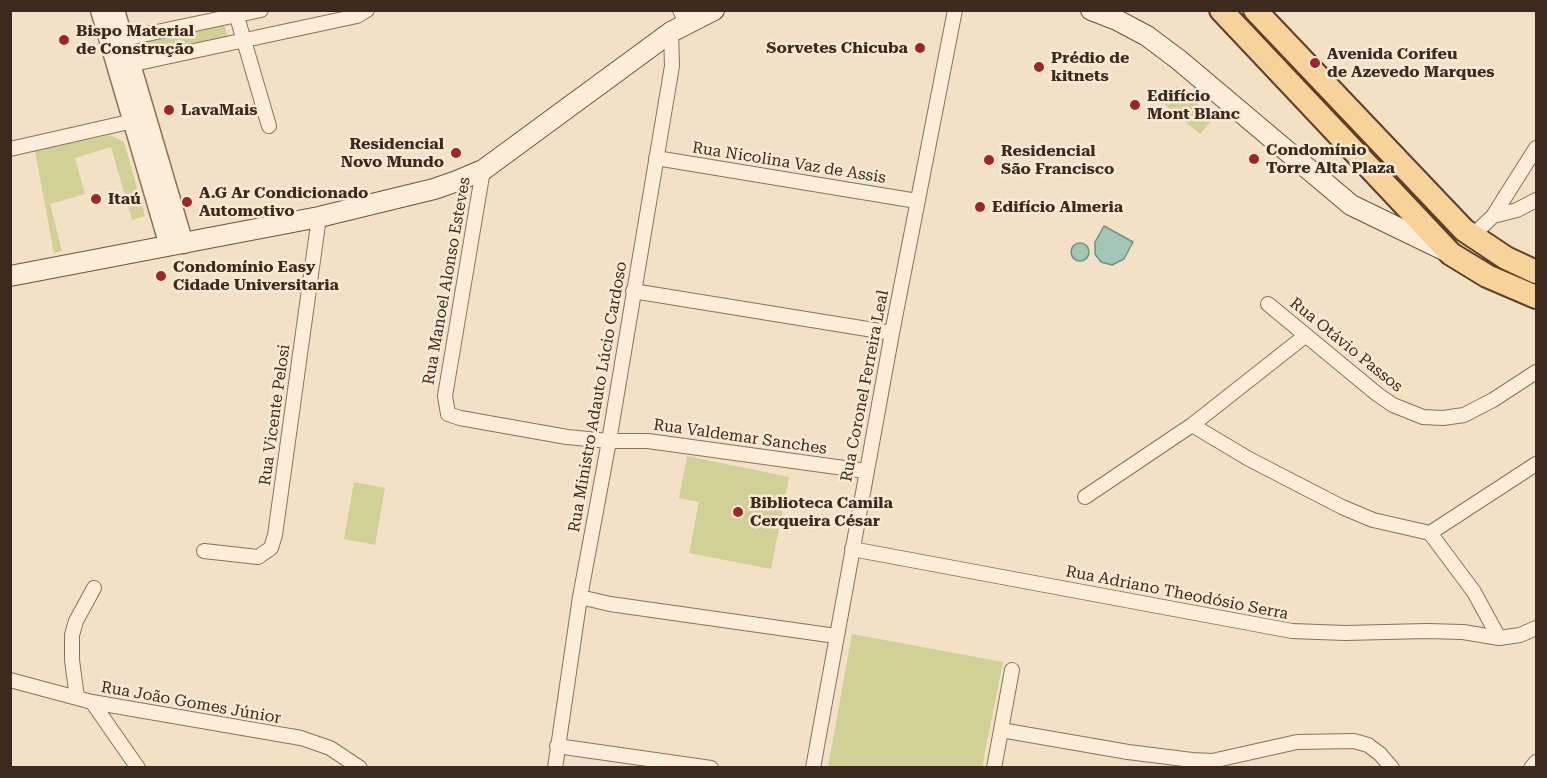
<!DOCTYPE html>
<html>
<head>
<meta charset="utf-8">
<style>
	body { margin:0 }
	#map { position:relative; width:1547px; height:778px; overflow:hidden; background:#f2e1c4; font-family:"Roboto Serif",serif }
	canvas { display:block }
	.frame { position:absolute; inset:0; border:12px solid #3d2a1e; pointer-events:none }
</style>
</head>
<body>
<div id="map">
<canvas width="1547" height="778"></canvas>
<div class="frame"></div>
</div>
<script>
const c = document.querySelector('canvas').getContext('2d');
c.lineJoin = 'round';
function paint(path, color) { c.fillStyle = color; c.fill(path, 'evenodd'); }
const shape = rows => new Path2D(rows.map(r => 'M' + r).join(''));
function strokePath(path, color, width, dash) { c.strokeStyle = color; c.lineWidth = width; c.lineCap = dash ? 'butt' : 'round'; c.setLineDash(dash || []); c.stroke(path); }
function label(font, color, halo, rows, align = 'center') {
  c.font = font + ' "Roboto Serif",serif'; c.lineWidth = 5; c.setLineDash([]); c.textBaseline = 'middle'; c.strokeStyle = halo; c.fillStyle = color; for (const [text, x, y, turn = 0] of rows) {
    c.save(); c.translate(x, y); c.rotate((+turn || 0) * Math.PI / 180); c.textAlign = isNaN(turn) ? turn : align; if (halo) c.strokeText(text, 0, 0); c.fillText(text, 0, 0); c.restore();
  }
}
paint(shape([
	[224,25,228,37,139,55,136,43],
	[1177,86,1214,118,1200,134,1163,103],
	[110,135,124,142,145,216,132,220,111,147,75,158,85,194,50,204,62,251,54,253,35,151],
	[687,456,789,477,771,569,689,553,699,502,679,498],
	[354,482,385,488,375,545,344,539],
	[852,634,1003,662,982,767,828,767]
]), '#cfd196');
const water = shape([
	[1104,226,1133,242,1124,259,1112,265,1101,262,1095,254,1095,242,1104,226],
	'1071 252a9 9 0 1 1 18 0a9 9 0 1 1-18 0Z'
]);
paint(water, '#a6c5b9');
strokePath(water, '#6b9487', 1.5);
const minor = shape([
	[235,10,269,126],
	[680,10,686,23],
	[114,41,261,10],
	[124,66,357,16,367,10],
	[10,149,142,119],
	[656,158,917,201],
	[483,170,445,396,448,414,460,418,567,437,609,441,648,441,866,471],
	[1493,216,1517,210,1536,200],
	[1472,236,1493,216,1536,148],
	[633,291,892,333],
	[1268,304,1377,394,1393,405,1423,417,1443,418,1464,415,1493,400,1536,372],
	[1192,425,1249,459,1342,507,1373,520,1430,533,1474,592,1499,638],
	[1085,497,1192,425,1305,336],
	[1430,533,1536,464],
	[852,549,1292,631,1345,633,1427,631,1463,632,1499,638,1520,635,1536,628],
	[204,551,258,557,271,548,275,535,319,217],
	[580,597,610,604,836,636],
	[10,680,92,702,301,738,330,748,360,768],
	[77,698,72,660,72,635,76,621,94,588],
	[92,702,138,768],
	[1001,730,1128,752,1192,760,1212,761,1297,742,1354,741,1368,745,1380,754,1392,768],
	[557,746,711,768],
	[555,768,580,597,609,441,672,66,671,32],
	[813,768,892,333,955,10],
	[994,768,1012,670],
	[1531,768,1536,762]
]);
const tertiary = shape([
	[100,10,169,246],
	[115,10,184,244]
]);
const secondary = shape([
	[1091,10,1117,20,1147,36,1179,60,1351,205,1446,251],
	[10,276,319,217,434,189,457,181,483,170,671,32,714,10]
]);
const primary = shape([
	[1221,10,1451,254,1487,276,1536,297],
	[1255,10,1464,230,1506,258,1536,272]
]);
strokePath(minor, '#8e7158', 16);
strokePath(tertiary, '#8e7158', 21);
strokePath(secondary, '#70523b', 22);
strokePath(primary, '#5c3f2d', 26);
strokePath(minor, '#fceed8', 14);
strokePath(tertiary, '#fceed8', 18);
strokePath(secondary, '#fceed8', 20);
strokePath(primary, '#f8d399', 22);
for (const [x, y, r, color] of [
	[64,40,6,"#a3232d"],
	[920,48,6,"#a3232d"],
	[1315,63,6,"#a3232d"],
	[1039,67,6,"#a3232d"],
	[1135,105,6,"#a3232d"],
	[169,110,6,"#a3232d"],
	[456,153,6,"#a3232d"],
	[1254,159,6,"#a3232d"],
	[989,160,6,"#a3232d"],
	[96,199,6,"#a3232d"],
	[187,202,6,"#a3232d"],
	[980,207,6,"#a3232d"],
	[161,276,6,"#a3232d"],
	[738,512,6,"#a3232d"]
]) { const dot = new Path2D(); dot.arc(x, y, r, 0, 2 * Math.PI); c.fillStyle = color; c.fill(dot); strokePath(dot, '#f8ebd4', 2); }
label('bold 16px', '#3d2a1e', '#f8ebd4', [
	["Bispo Material",76,31],
	["de Construção",76,49],
	["Sorvetes Chicuba",908,48,"right"],
	["Avenida Corifeu",1327,54],
	["de Azevedo Marques",1327,72],
	["Prédio de",1051,58],
	["kitnets",1051,76],
	["Edifício",1147,96],
	["Mont Blanc",1147,114],
	["LavaMais",181,110],
	["Residencial",444,144,"right"],
	["Novo Mundo",444,162,"right"],
	["Condomínio",1266,150],
	["Torre Alta Plaza",1266,168],
	["Residencial",1001,151],
	["São Francisco",1001,169],
	["A.G Ar Condicionado",199,193],
	["Automotivo",199,211],
	["Itaú",108,199],
	["Edifício Almeria",992,207],
	["Condomínio Easy",173,267],
	["Cidade Universitaria",173,285],
	["Biblioteca Camila",750,503],
	["Cerqueira César",750,521]
], 'left');
label('16px', '#3d2a1e', '#f8ebd4', [
	["Rua Nicolina Vaz de Assis",789,163,9],
	["Rua Manoel Alonso Esteves",447,281,-80],
	["Rua Otávio Passos",1346,345,39],
	["Rua Coronel Ferreira Leal",865,386,-79],
	["Rua Ministro Adauto Lúcio Cardoso",598,397,-80],
	["Rua Vicente Pelosi",275,415,-82],
	["Rua Valdemar Sanches",740,437,8],
	["Rua Adriano Theodósio Serra",1177,593,11],
	["Rua João Gomes Júnior",191,703,10]
]);
</script>
</body>
</html>
